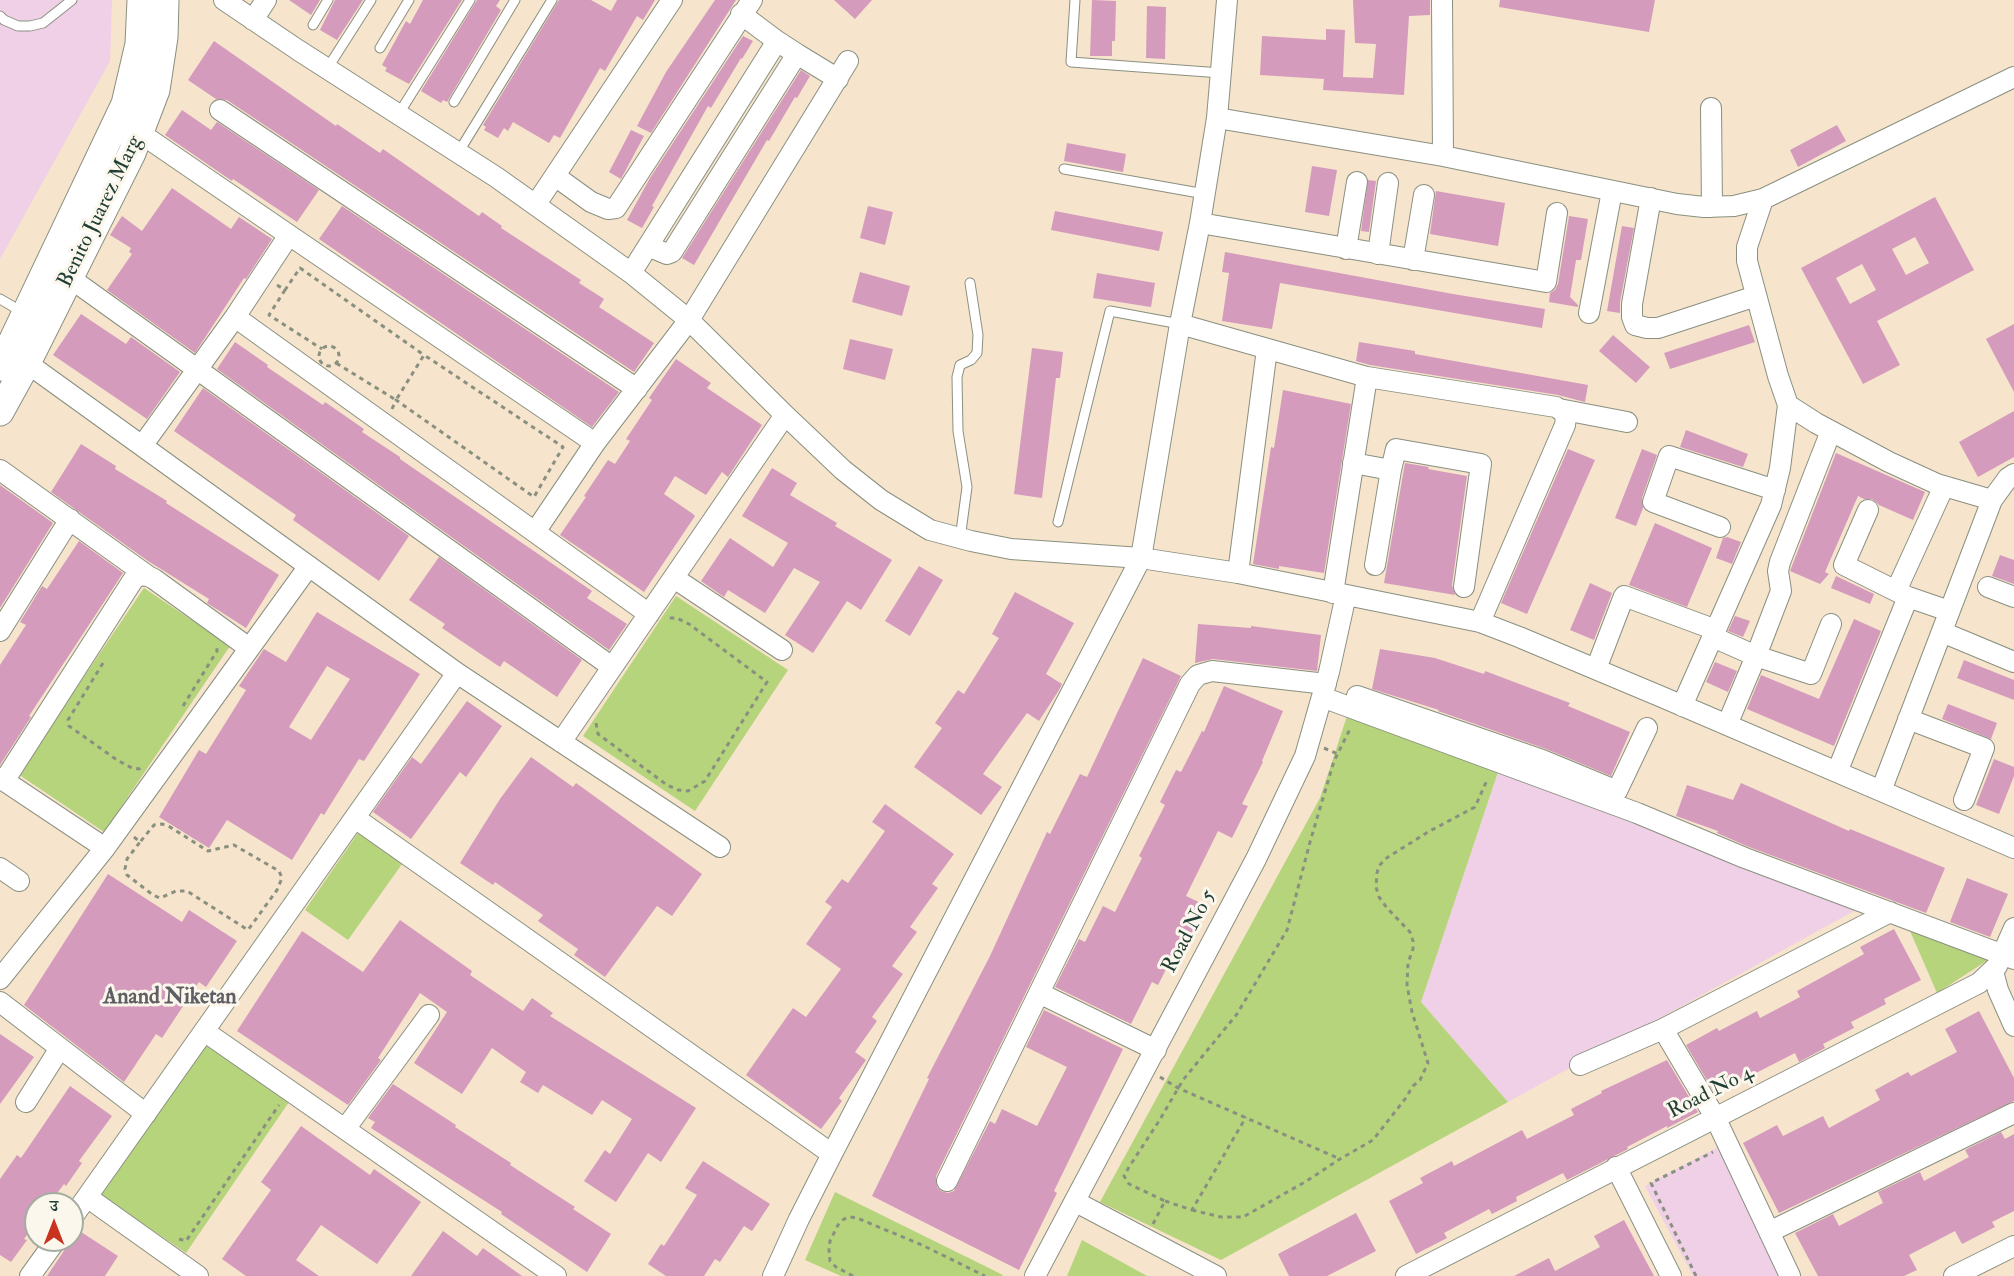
<!DOCTYPE html>
<html>
<head>
<meta charset="utf-8">
<style>
	body { margin:0 }
	#map { position:relative; width:2014px; height:1276px; overflow:hidden; background:#f6e4cc; font-family:"IM FELL Double Pica","Noto Serif Devanagari",serif }
	canvas { display:block }
	.north { position:absolute; left:24px; top:1192px; width:60px; height:60px; box-sizing:border-box; background:#fbf7ec; border:2px solid #a3ada2; border-radius:50%; rotate:0deg; font-size:16px; font-weight:700; line-height:24px; text-align:center; color:#1f3d34 }
	.north::after { content:''; display:block; margin:auto; width:21px; height:27px; background:#c8321e; clip-path:polygon(50% 0,100% 100%,50% 72%,0 100%) }
</style>
</head>
<body>
<div id="map">
<canvas width="2014" height="1276"></canvas>
<div class="north">उ</div>
</div>
<script>
const c = document.querySelector('canvas').getContext('2d');
c.lineJoin = 'round';
function paint(path, color) { c.fillStyle = color; c.fill(path, 'evenodd'); }
const shape = rows => new Path2D(rows.map(r => 'M' + r).join(''));
function strokePath(path, color, width, dash) { c.strokeStyle = color; c.lineWidth = width; c.lineCap = dash ? 'butt' : 'round'; c.setLineDash(dash || []); c.stroke(path); }
function label(font, color, halo, rows, align = 'center') {
  c.font = font + ' "IM FELL Double Pica",serif'; c.lineWidth = 6; c.setLineDash([]); c.textBaseline = 'middle'; c.strokeStyle = halo; c.fillStyle = color; for (const [text, x, y, turn = 0] of rows) {
    c.save(); c.translate(x, y); c.rotate((+turn || 0) * Math.PI / 180); c.textAlign = isNaN(turn) ? turn : align; if (halo) c.strokeText(text, 0, 0); c.fillText(text, 0, 0); c.restore();
  }
}
paint(shape([
	[0,0,112,0,110,61,0,259],
	[1503,757,1863,906,1508,1102,1421,1002],
	[1729,1141,1801,1276,1693,1276,1645,1186]
]), '#efd0e6');
paint(shape([
	[144,588,230,646,104,832,18,774],
	[676,596,788,670,695,811,583,736],
	[1350,707,1503,757,1421,1002,1508,1102,1221,1260,1100,1202,1320,798],
	[358,833,402,864,348,940,305,910],
	[1907,924,1988,960,1937,993],
	[205,1045,289,1102,186,1253,101,1195],
	[835,1192,1003,1275,1002,1276,841,1276,805,1260],
	[1082,1240,1147,1276,1067,1276]
]), '#b6d47b');
paint(shape([
	[289,0,320,0,311,15],
	[335,0,363,0,337,40,320,30],
	[423,0,462,0,409,84,385,71,387,68,382,65,406,21,410,24],
	[477,0,500,0,496,6,501,10,447,102,443,100,441,103,421,91],
	[559,0,591,0,611,11,617,0,655,0,643,20,637,16,605,71,600,68,560,138,554,135,549,143,513,122,508,131,504,128,498,138,484,130,486,127,483,125],
	[715,0,736,0,651,133,637,126,666,72],
	[834,0,872,0,855,19],
	[1092,0,1116,1,1115,41,1112,41,1112,56,1090,56],
	[1353,0,1430,0,1430,15,1409,16,1404,95,1323,90,1324,79,1260,75,1262,36,1326,40,1326,29,1345,30,1343,77,1373,78,1376,44,1355,43],
	[1500,0,1655,0,1649,32,1499,7],
	[1147,6,1166,7,1165,59,1146,58],
	[743,36,753,41,742,59,741,58,711,108,708,106,652,206,654,207,642,228,627,220,650,178],
	[214,41,336,126,337,124,380,153,383,149,479,216,482,212,502,226,501,228,581,280,579,283,604,299,599,307,654,343,634,372,227,100,216,99,188,80],
	[801,70,810,76,797,98,795,97,769,141,767,140,694,265,682,258],
	[182,110,211,130,217,122,319,190,297,222,233,179,232,181,165,135],
	[1837,125,1846,141,1798,167,1790,150],
	[631,130,644,136,621,179,609,172],
	[1067,143,1126,154,1123,172,1064,161],
	[1312,166,1337,170,1329,216,1305,212],
	[1368,180,1376,181,1369,232,1361,231],
	[172,188,231,229,239,217,272,239,246,279,244,278,195,353,107,290,132,254,129,252,131,248,110,235,122,216,142,231],
	[1436,191,1505,203,1498,246,1430,234],
	[1935,197,1974,270,1877,321,1900,365,1863,384,1801,268],
	[1915,237,1929,263,1906,275,1892,249],
	[1862,264,1876,290,1850,304,1836,278],
	[342,206,619,392,592,427,319,239],
	[868,206,893,212,885,245,860,238],
	[1055,211,1163,232,1159,251,1051,230],
	[1569,216,1588,219,1581,260,1576,260,1570,297,1578,305,1578,307,1549,302,1550,293,1555,290,1558,284],
	[1622,226,1634,228,1620,302,1620,313,1607,311],
	[1225,252,1453,294,1545,309,1542,328,1280,283,1272,329,1222,321,1229,273,1222,272],
	[860,272,910,286,902,316,852,302],
	[1097,273,1155,283,1151,307,1093,298],
	[81,314,126,344,131,337,180,372,147,419,53,355],
	[2014,324,2014,392,1986,339],
	[1749,325,1755,342,1670,369,1664,353],
	[1613,335,1650,367,1636,383,1599,351],
	[850,339,893,349,885,380,843,369],
	[235,342,268,365,267,367,323,405,325,402,364,429,362,432,400,457,400,459,592,591,587,598,627,624,609,650,217,369],
	[1359,342,1415,351,1415,354,1588,385,1585,402,1558,395,1370,365,1356,361],
	[1032,348,1063,352,1060,378,1056,378,1042,498,1014,494],
	[676,359,711,383,707,388,762,425,728,477,722,472,706,495,675,476,664,494,693,514,695,516,644,592,560,535,586,497,584,496,608,460,615,464,630,441,626,439,652,400,649,398],
	[203,388,409,536,379,581,293,520,296,515,174,431],
	[1283,390,1351,404,1324,573,1279,566,1279,569,1253,564,1271,447,1274,448],
	[2014,411,2014,457,1978,477,1959,442],
	[1686,430,1748,454,1743,467,1680,447],
	[81,444,116,466,115,469,167,501,166,503,279,575,246,628,207,603,209,599,148,561,51,492],
	[1568,449,1595,460,1527,614,1501,603],
	[1642,449,1657,455,1642,498,1643,508,1636,526,1615,518],
	[1836,453,1925,492,1913,520,1879,505,1872,499,1864,499,1858,496,1825,572,1829,574,1820,584,1790,571],
	[1405,463,1429,467,1428,469,1467,476,1452,585,1455,595,1384,583],
	[772,468,797,483,790,495,837,523,835,526,892,560,861,610,847,601,813,653,785,635,820,582,794,568,765,613,728,590,724,597,701,581,730,538,773,567,788,543,742,516],
	[0,485,53,523,0,608],
	[1655,523,1712,548,1687,607,1629,585],
	[1727,537,1741,542,1732,564,1716,558,1723,538],
	[79,541,123,573,29,716,31,717,0,765,0,665,26,625,20,622,42,586,47,589],
	[2000,555,2014,560,2014,584,1992,576],
	[439,557,582,660,557,697,504,661,500,667,442,628,445,624,409,600],
	[919,566,943,580,910,636,885,621],
	[1836,576,1874,594,1870,604,1831,588],
	[1590,583,1612,593,1594,640,1570,630],
	[1015,592,1074,623,1046,674,1062,684,1059,690,1039,721,1027,713,983,774,1002,787,981,815,914,767,942,728,935,723,958,690,964,694,999,638,992,634],
	[317,612,420,674,364,761,359,759,324,815,321,813,292,860,227,820,209,848,159,817,199,750,206,754,246,690,239,686,264,649,286,662],
	[327,666,350,679,311,740,289,727],
	[1735,616,1750,621,1743,637,1728,631],
	[1854,619,1881,631,1834,746,1747,709,1761,675,1819,699],
	[1198,624,1251,628,1251,626,1321,635,1317,671,1213,659,1195,663],
	[1380,649,1435,658,1484,674,1485,671,1570,703,1568,706,1630,732,1611,776,1546,749,1438,711,1439,710,1372,689],
	[1143,658,1181,676,936,1176,937,1187,941,1191,948,1193,954,1191,990,1121,995,1124,1002,1109,1037,1126,1067,1067,1026,1047,1044,1010,1123,1049,1054,1191,1057,1193,1019,1270,872,1196,929,1079,927,1078,990,956,1047,832,1050,834,1080,774,1087,777],
	[1964,660,2014,680,2014,700,1957,678],
	[1715,662,1737,671,1728,692,1706,682],
	[1224,686,1283,711,1262,761,1263,762,1242,804,1248,806,1232,838,1218,831,1186,896,1207,906,1191,937,1184,934,1158,985,1152,982,1131,1024,1055,987,1079,939,1085,942,1103,906,1115,912,1142,858,1139,856,1165,805,1160,802,1176,770,1181,772,1202,731,1204,732],
	[467,701,502,726,466,777,460,772,411,839,373,812,412,757,421,764],
	[1948,704,1997,723,1991,739,1942,719],
	[531,757,573,787,576,783,702,874,672,916,657,906,605,977,574,955,578,949,538,921,543,915,495,882,493,885,460,863,500,799],
	[1994,759,2014,767,2014,776,1999,814,1976,805],
	[1741,783,1849,831,1850,829,1945,868,1926,913,1749,847,1717,833,1718,831,1676,816,1687,785,1733,800],
	[885,804,954,854,932,884,938,888,910,927,917,932,892,966,903,974,872,1017,877,1021,855,1052,866,1060,839,1098,842,1101,821,1129,746,1075,793,1008,806,1017,841,969,806,944,832,907,825,902,842,879,848,883,885,831,872,822],
	[108,874,182,922,189,910,237,941,206,987,199,982,162,1038,156,1034,124,1082,24,1005],
	[1967,878,2008,894,1990,937,1950,922],
	[400,920,472,971,470,975,523,1011,532,998,553,1013,550,1016,696,1108,661,1162,648,1153,616,1202,584,1181,605,1150,610,1154,632,1119,602,1100,592,1115,543,1085,538,1093,520,1082,526,1072,492,1048,462,1094,414,1063,447,1012,420,993,378,1058,381,1060,348,1105,237,1031,302,931,363,972],
	[1894,929,1921,980,1884,999,1886,1004,1851,1022,1854,1028,1823,1044,1825,1048,1799,1062,1795,1053,1715,1094,1686,1045,1717,1028,1719,1031,1757,1011,1760,1018,1800,997,1797,991,1864,954,1860,947],
	[1979,1011,2014,1078,2014,1101,1779,1213,1743,1143,1777,1125,1783,1136,1823,1116,1829,1128,1880,1100,1875,1090,1908,1072,1911,1076,1957,1052,1945,1029],
	[0,1034,34,1057,0,1104],
	[1667,1060,1698,1112,1667,1128,1667,1126,1627,1147,1628,1149,1567,1180,1563,1173,1516,1197,1517,1201,1492,1214,1489,1209,1444,1233,1447,1238,1416,1254,1389,1201,1423,1183,1420,1178,1452,1161,1454,1166,1522,1130,1527,1139,1574,1115,1571,1109,1602,1093,1601,1091],
	[393,1084,456,1125,455,1127,511,1163,510,1165,575,1207,573,1209,611,1234,587,1272,501,1214,502,1212,371,1128,375,1122,368,1118],
	[70,1086,112,1116,79,1161,82,1163,66,1186,64,1184,49,1204,36,1204,36,1222,24,1239,27,1240,11,1262,0,1255,0,1179,17,1155,21,1158],
	[301,1126,370,1175,374,1169,421,1202,377,1264,321,1225,296,1260,319,1276,246,1276,222,1259,271,1190,261,1182],
	[2001,1132,2005,1139,2014,1134,2014,1211,1992,1222,1995,1227,1962,1244,1955,1231,1909,1255,1917,1270,1904,1276,1818,1276,1795,1233,1833,1214,1839,1226,1883,1203,1878,1192,1920,1172,1924,1181,1969,1157,1965,1150],
	[703,1161,770,1204,752,1231,744,1226,720,1262,715,1259,704,1276,666,1276,648,1264,661,1244,664,1246,697,1195,685,1188],
	[1356,1213,1376,1251,1327,1276,1289,1276,1278,1254],
	[1624,1220,1654,1276,1514,1276,1549,1258,1555,1271,1600,1247,1594,1236],
	[78,1230,118,1256,105,1276,47,1276],
	[443,1231,477,1256,483,1248,522,1276,411,1276]
]), '#d59bbc');
const lane = shape([
	[1075,0,1071,62,1221,73],
	[0,16,4,20,18,26,30,26,43,23,72,0],
	[313,25,328,0],
	[380,48,409,0],
	[327,69,371,0],
	[454,102,515,0],
	[398,115,470,0],
	[458,153,552,0],
	[1064,169,1205,194],
	[0,299,24,313],
	[1058,522,1110,311,1180,324],
	[960,539,967,487,958,431,957,377,960,365,971,360,977,353,978,335,970,283]
]);
const street = shape([
	[224,0,298,50,496,177,631,273,689,320,785,415,843,470,881,500,930,530,971,541,1011,549,1141,558,1238,573,1480,622,1519,637,1662,697,2014,848],
	[1442,0,1443,156],
	[741,14,777,41],
	[253,20,266,0],
	[797,54,838,79],
	[1711,108,1712,207],
	[220,110,637,389],
	[1217,118,1443,156,1677,204,1704,207,1734,206,1763,199,1747,247,1747,261,1778,376,1788,405,1816,423,1889,462,1937,484,1992,500],
	[140,133,289,235,235,317,142,446],
	[555,176,591,202,608,209,616,208,752,0],
	[1651,198,1632,304,1632,317,1635,325,1647,328,1658,328,1756,296],
	[1763,199,2014,77],
	[536,204,672,0],
	[1200,223,1546,282,1557,213],
	[289,235,595,443],
	[1346,249,1357,182],
	[1378,254,1388,183],
	[1413,260,1424,195],
	[631,273,777,41,797,54,672,252,667,254,648,246],
	[70,278,612,667],
	[1589,313,1612,191],
	[235,317,649,614],
	[1180,324,1367,377,1333,593],
	[27,363,457,673,720,847],
	[1367,377,1556,407,1562,411,1566,417,1565,425,1480,622],
	[1559,409,1627,422],
	[1831,431,1780,562,1778,571,1781,591,1756,656,1811,674,1831,624],
	[1353,463,1391,470,1375,565],
	[0,470,148,576],
	[1391,470,1396,449,1481,464,1464,587],
	[1720,527,1653,502,1669,456,1775,490],
	[535,532,595,443,689,320,848,61],
	[1238,573,1267,349],
	[674,578,782,650],
	[1988,587,2014,597],
	[1896,591,1944,486],
	[1908,597,1949,611],
	[0,631,70,519],
	[1942,632,2014,662],
	[1713,637,1756,656,1727,725],
	[1596,669,1624,596,1716,630],
	[1322,697,1637,813,1745,858,2014,959],
	[1682,706,1771,505,1780,468,1788,405],
	[1355,707,1357,696,1542,760,1617,791,1647,728],
	[1908,719,1984,748,1964,800],
	[561,742,785,415],
	[1837,772,1908,597,1844,565,1868,510],
	[0,778,105,848],
	[4,781,133,580,139,575,148,576,154,579,249,648],
	[1881,791,1992,500,2008,478,2014,474],
	[355,818,832,1154],
	[0,868,19,881],
	[1993,971,1998,990,2014,1026],
	[0,979,105,848,309,566],
	[0,1002,146,1114],
	[204,1031,556,1276],
	[1156,1050,1039,993,1190,684,1198,675,1212,671,1326,684],
	[1580,1065,1663,1029],
	[26,1102,60,1048],
	[345,1129,429,1015],
	[1616,1167,1671,1276],
	[947,1181,1039,993],
	[87,1197,198,1276],
	[1076,1202,1216,1276],
	[72,1218,457,673],
	[1769,1232,2014,1113],
	[30,1276,56,1240],
	[773,1276,799,1219,832,1154,1141,558,1180,324,1200,223,1217,118,1227,0],
	[1035,1276,1256,859,1305,756,1329,672,1346,595],
	[1406,1276,1979,983,1997,966,2014,928],
	[1790,1276,1715,1117,1663,1029,1890,912],
	[1954,1276,2014,1246]
]);
const secondary = shape([
	[0,367,125,104,139,44,141,0],
	[0,412,27,363,132,153,156,90,164,37,165,0]
]);
strokePath(lane, '#8a9080', 11);
strokePath(street, '#8a9080', 22);
strokePath(secondary, '#8a9080', 29);
strokePath(shape([
	[277,285,285,290,300,268,424,355,396,400,336,363],
	[285,290,269,315,322,349],
	'319 356a10 10 0 1 1 20 0a10 10 0 1 1-20 0Z',
	[392,409,396,400,534,497,563,447,424,355],
	[103,663,68,720,69,726,117,760,132,768,139,769,141,767],
	[183,706,217,651,217,647],
	[596,723,598,734,667,785,678,790,688,791,705,781,767,682,689,624,677,618,669,618],
	[1324,748,1338,754],
	[134,837,140,842,154,825,162,824,170,827,208,851,234,845,279,871,282,878,277,890,248,930,187,891,176,891,160,898,153,895,127,875,125,869,127,859,140,842],
	[1160,1077,1178,1088,1340,1159],
	[1165,1201,1192,1210,1246,1117],
	[1192,1210,1221,1217,1243,1217,1305,1182,1340,1159,1373,1140,1405,1099,1413,1086,1420,1080,1428,1063,1412,1012,1407,985,1408,963,1413,949,1413,941,1410,932,1387,908,1379,897,1376,887,1377,873,1379,866,1385,859,1428,832,1475,807,1488,778],
	[1153,1224,1165,1201,1129,1184,1124,1176,1129,1167,1159,1121,1183,1080,1237,1014,1287,930,1310,842,1334,761,1351,727],
	[179,1239,186,1241,279,1105],
	[853,1276,836,1267,830,1261,829,1250,830,1241,838,1225,844,1219,850,1217,857,1218,922,1245,985,1276],
	[1696,1276,1651,1183,1713,1152]
]), '#8a9080', 3, [4.5, 4.5]);
strokePath(lane, '#fff', 9);
strokePath(street, '#fff', 20);
strokePath(secondary, '#fff', 27);
label('21px', '#1f3d34', '#fbf7ec', [
	["Benito Juarez Marg",101,212,-64],
	["Road No 5",1190,932,-62],
	["Road No 4",1711,1093,-27]
]);
label('bold 22px', '#5f5e64', '#fbf7ec', [
	["Anand Niketan",170,998]
]);
</script>
</body>
</html>
